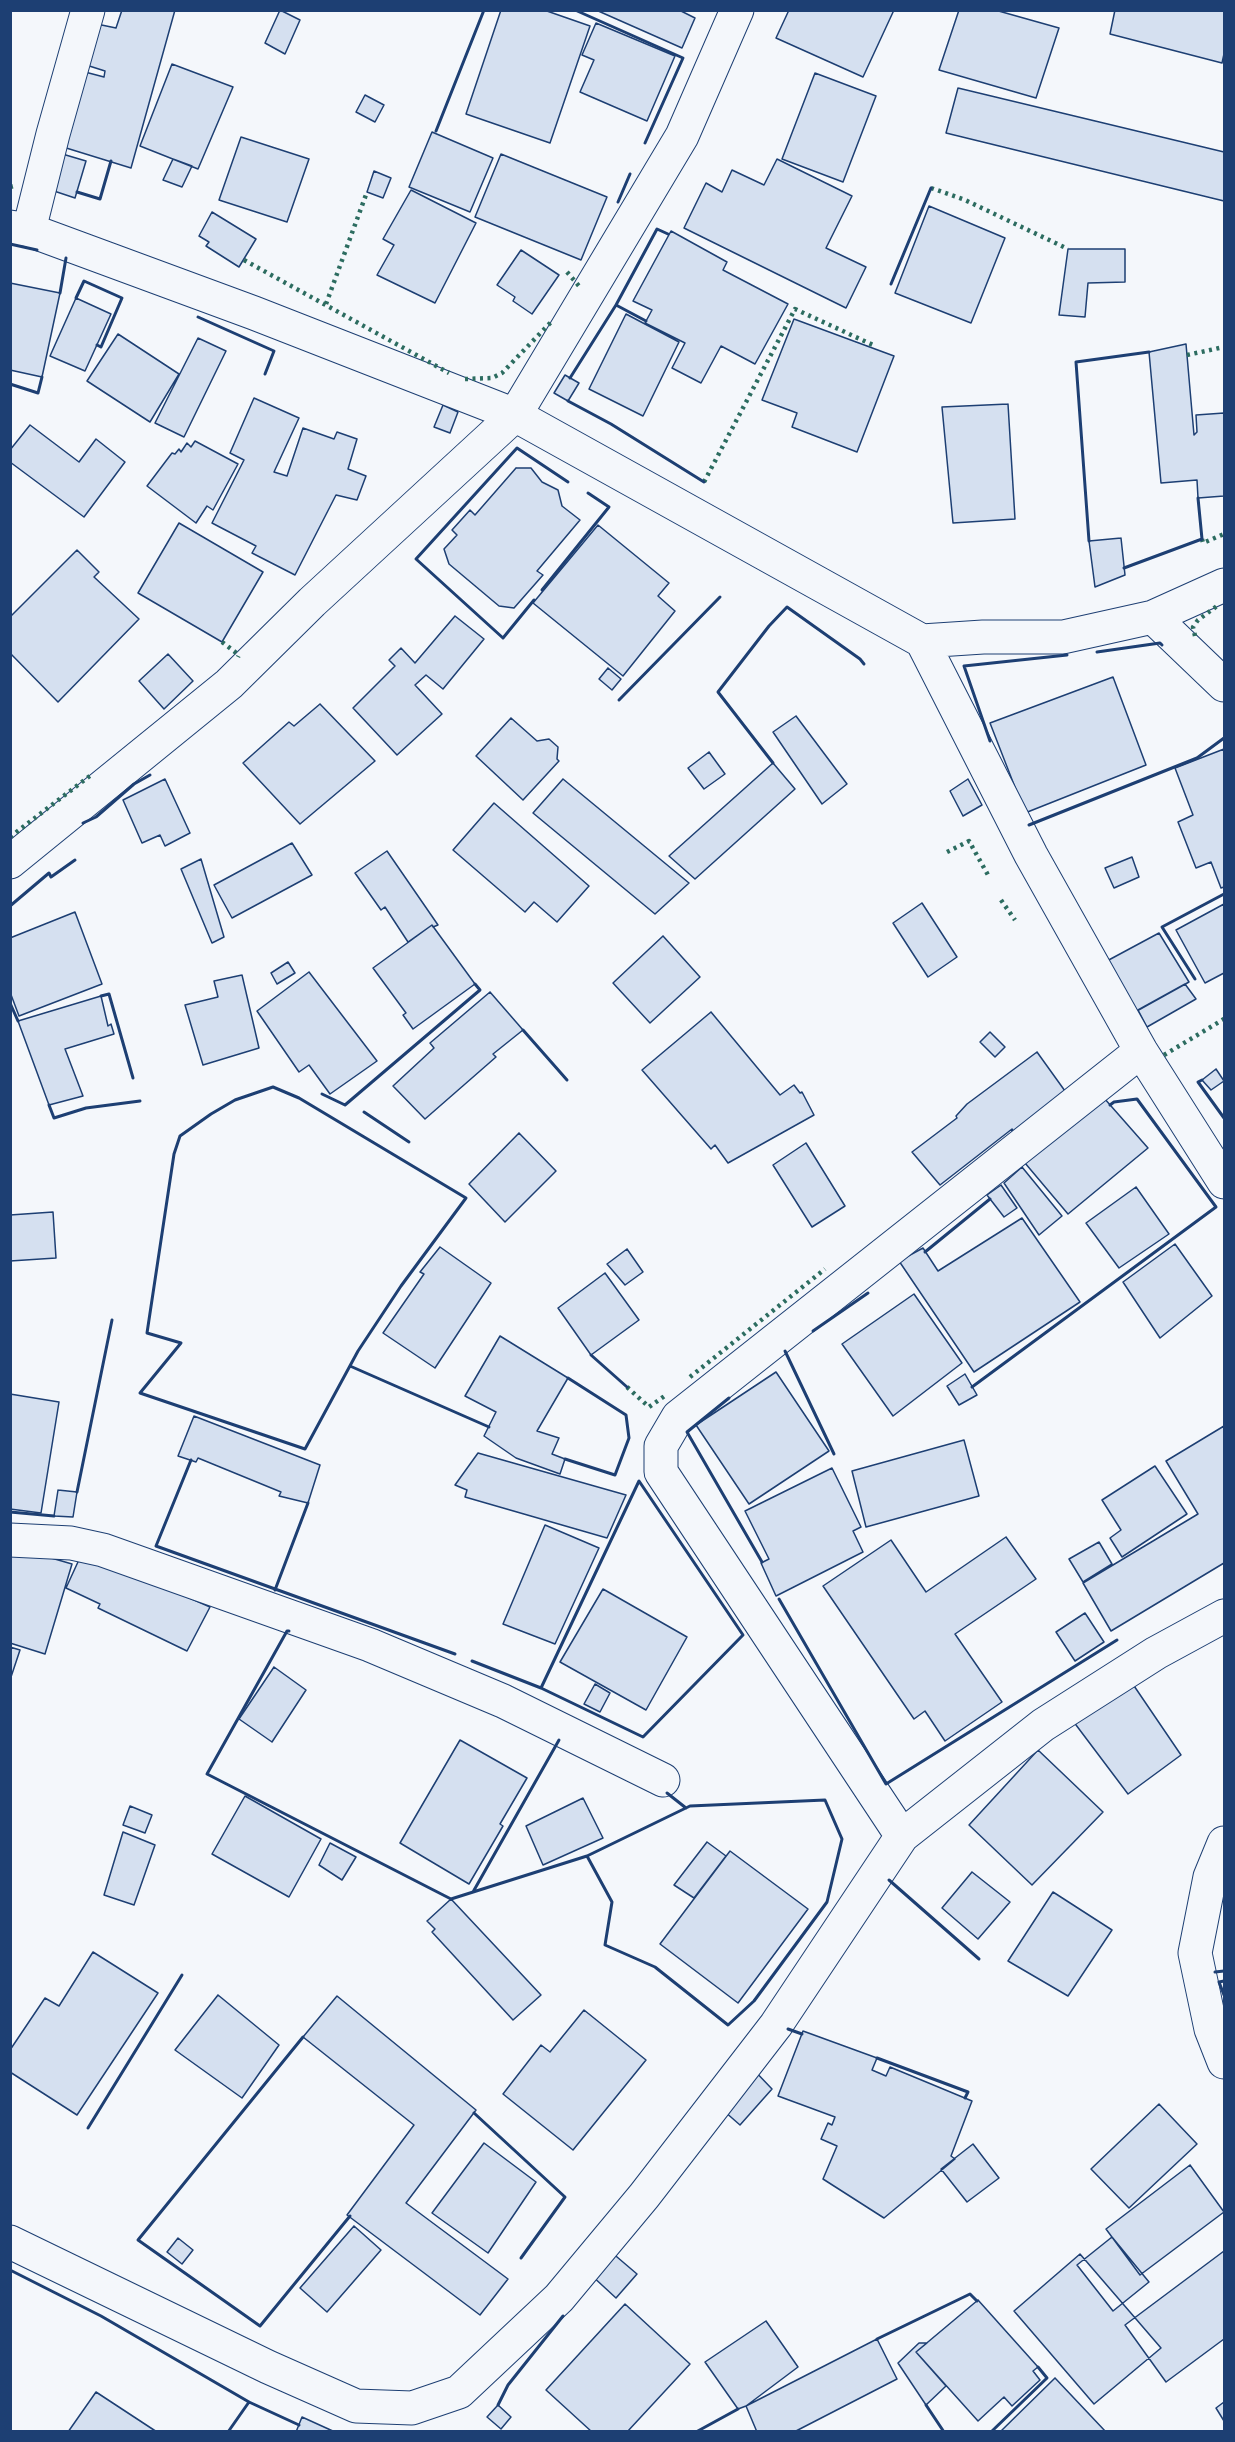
<!DOCTYPE html>
<html>
<head>
<meta charset="utf-8">
<style>
	body { margin:0 }
	#map { position:relative; width:1235px; height:2442px; overflow:hidden; background:#f4f7fb; font-family:Rubik,sans-serif }
	canvas { display:block }
	.frame { position:absolute; inset:0; border:12px solid #1d3f73; pointer-events:none }
</style>
</head>
<body>
<div id="map">
<canvas width="1235" height="2442"></canvas>
<div class="frame"></div>
</div>
<script>
const c = document.querySelector('canvas').getContext('2d');
c.lineJoin = 'round';
function paint(path, color) { c.fillStyle = color; c.fill(path, 'evenodd'); }
const shape = rows => new Path2D(rows.map(r => 'M' + r).join(''));
function strokePath(path, color, width, dash) { c.strokeStyle = color; c.lineWidth = width; c.lineCap = dash ? 'butt' : 'round'; c.setLineDash(dash || []); c.stroke(path); }
const building = shape([
	[122,10,175,10,131,168,63,147,85,72,104,77,105,71,83,64,92,23,116,28,122,10],
	[280,10,300,20,285,54,265,43,280,10],
	[501,10,544,10,590,26,550,143,466,114,501,10],
	[596,10,679,10,695,18,682,48,596,10],
	[789,10,894,10,863,77,776,38,789,10],
	[959,10,995,10,1059,28,1036,98,939,70,959,10],
	[1115,10,1224,10,1224,54,1222,63,1110,34,1115,10],
	[596,23,675,56,647,121,580,92,594,60,582,55,596,23],
	[172,64,233,87,198,169,140,146,172,64],
	[815,73,876,96,843,182,782,159,815,73],
	[958,88,1224,152,1224,201,946,133,958,88],
	[365,95,384,105,375,122,356,112,365,95],
	[432,132,493,158,470,212,409,187,432,132],
	[241,137,309,159,287,222,219,200,241,137],
	[59,153,86,161,75,198,48,189,59,153],
	[501,154,607,197,581,260,475,217,501,154],
	[173,159,192,166,182,187,163,180,173,159],
	[777,159,852,196,826,248,866,267,846,308,684,228,706,183,722,192,732,170,764,185,777,159],
	[374,171,391,178,383,198,367,192,374,171],
	[411,190,476,223,435,303,377,275,394,245,383,239,411,190],
	[929,206,1005,238,971,323,895,293,929,206],
	[212,212,256,239,239,267,206,246,209,242,199,236,212,212],
	[671,231,727,262,723,270,788,304,755,364,721,346,701,383,672,368,685,343,645,323,652,310,633,301,671,231],
	[1068,249,1125,249,1125,282,1088,283,1085,317,1059,315,1068,249],
	[521,250,559,275,532,314,513,301,515,297,497,285,521,250],
	[10,283,60,293,42,377,10,370,10,283],
	[76,298,111,314,85,371,50,356,76,298],
	[626,314,679,342,643,416,589,389,626,314],
	[794,319,894,356,857,452,792,427,797,413,762,400,794,319],
	[118,334,179,374,150,422,87,381,118,334],
	[198,338,226,351,184,437,155,423,198,338],
	[1186,344,1194,435,1197,432,1196,415,1224,413,1224,496,1198,498,1197,480,1161,483,1149,352,1186,344],
	[565,375,579,383,568,401,554,393,565,375],
	[254,398,299,418,274,472,287,476,303,428,334,439,337,432,357,439,348,469,366,476,357,500,336,495,295,575,252,553,256,546,212,523,244,460,230,453,254,398],
	[1008,404,1015,519,953,523,942,407,1008,404],
	[443,405,458,412,450,433,434,427,443,405],
	[30,425,79,462,96,439,125,462,84,517,10,462,10,450,30,425],
	[195,441,238,464,213,510,207,506,196,523,147,486,172,453,175,454,179,449,181,452,187,443,191,447,195,441],
	[516,468,531,468,542,482,558,490,562,506,580,520,537,571,543,575,514,608,499,606,449,564,444,549,457,535,452,530,470,510,475,515,516,468],
	[179,523,263,572,222,642,138,593,179,523],
	[598,525,669,583,658,596,675,611,623,676,533,603,598,525],
	[1121,538,1125,575,1095,587,1089,541,1121,538],
	[77,550,99,572,94,577,139,619,58,702,10,653,10,617,77,550],
	[455,616,484,639,443,689,426,675,415,685,442,714,397,755,353,708,395,666,389,660,401,648,415,663,455,616],
	[168,654,193,681,164,709,139,681,168,654],
	[608,668,621,679,612,690,599,679,608,668],
	[1113,677,1146,765,1025,813,990,723,1113,677],
	[320,704,375,761,300,824,243,763,289,722,294,726,320,704],
	[796,716,847,784,822,804,773,732,796,716],
	[511,718,537,741,549,739,558,747,557,759,559,761,523,800,476,756,511,718],
	[1224,749,1224,887,1221,888,1211,862,1196,868,1178,822,1193,815,1175,768,1224,749],
	[709,752,725,774,704,789,688,768,709,752],
	[773,763,795,789,695,879,669,856,773,763],
	[165,779,190,833,165,846,160,835,142,843,123,800,165,779],
	[563,779,689,883,655,914,533,813,563,779],
	[968,779,982,805,963,816,950,791,968,779],
	[494,803,589,886,557,922,534,902,525,912,453,850,494,803],
	[292,843,312,875,232,918,214,885,292,843],
	[387,851,438,925,433,927,432,925,408,942,385,907,381,910,355,873,387,851],
	[1132,857,1139,877,1114,888,1105,868,1132,857],
	[201,859,224,937,212,943,181,869,201,859],
	[922,903,957,957,928,977,893,923,922,903],
	[1224,904,1224,973,1205,983,1176,930,1224,904],
	[75,912,102,984,19,1016,10,992,10,938,75,912],
	[432,925,475,984,413,1029,403,1015,406,1013,373,968,432,925],
	[1159,933,1189,982,1135,1012,1105,962,1159,933],
	[663,936,700,977,650,1023,613,983,663,936],
	[288,962,295,973,277,984,271,973,288,962],
	[309,972,377,1061,330,1094,309,1065,299,1072,257,1011,309,972],
	[242,975,259,1048,203,1065,185,1005,218,997,214,981,242,975],
	[1185,984,1196,999,1147,1027,1138,1010,1185,984],
	[490,992,523,1030,493,1054,496,1057,425,1119,393,1086,434,1048,430,1043,490,992],
	[101,996,108,1026,111,1024,114,1034,65,1049,83,1096,49,1105,18,1021,101,996],
	[711,1012,780,1095,794,1085,800,1093,802,1092,814,1115,728,1163,715,1145,711,1149,642,1070,711,1012],
	[990,1032,1005,1047,995,1057,980,1042,990,1032],
	[1037,1052,1065,1091,1014,1132,1012,1129,940,1185,912,1152,957,1118,956,1116,967,1104,1037,1052],
	[1216,1069,1224,1081,1211,1090,1202,1080,1216,1069],
	[1104,1098,1148,1148,1068,1214,1025,1163,1104,1098],
	[519,1133,556,1171,505,1222,469,1184,519,1133],
	[806,1143,845,1206,812,1227,773,1165,806,1143],
	[1022,1167,1062,1216,1039,1235,1004,1183,1022,1167],
	[1001,1185,1017,1208,1004,1217,987,1195,1001,1185],
	[1136,1187,1169,1234,1119,1268,1086,1223,1136,1187],
	[53,1212,56,1258,10,1261,10,1215,53,1212],
	[1022,1218,1080,1302,974,1372,899,1261,923,1248,938,1271,1022,1218],
	[1175,1244,1212,1296,1160,1338,1123,1282,1175,1244],
	[440,1247,491,1283,435,1368,383,1333,424,1274,420,1272,440,1247],
	[627,1249,643,1272,625,1285,607,1264,627,1249],
	[605,1273,639,1320,591,1355,558,1308,605,1273],
	[914,1294,962,1363,893,1416,842,1344,914,1294],
	[500,1336,568,1378,537,1431,559,1438,552,1454,565,1459,560,1474,516,1458,484,1436,496,1412,465,1396,500,1336],
	[776,1372,829,1451,749,1504,696,1425,776,1372],
	[965,1374,977,1395,959,1405,947,1386,965,1374],
	[10,1394,59,1402,41,1513,10,1509,10,1394],
	[194,1416,320,1465,308,1503,279,1496,281,1492,198,1458,196,1462,178,1456,194,1416],
	[1224,1426,1224,1563,1111,1631,1083,1583,1198,1514,1166,1461,1224,1426],
	[964,1440,979,1496,866,1527,852,1471,964,1440],
	[478,1453,626,1495,607,1538,465,1497,467,1490,455,1485,478,1453],
	[1155,1466,1187,1514,1122,1557,1110,1538,1121,1530,1102,1500,1155,1466],
	[832,1468,861,1527,853,1531,863,1552,776,1596,761,1563,769,1559,745,1511,832,1468],
	[58,1490,77,1492,73,1517,54,1516,58,1490],
	[545,1525,599,1548,555,1644,503,1624,545,1525],
	[1006,1537,1036,1579,955,1634,1002,1702,945,1741,925,1711,914,1719,823,1586,891,1540,926,1592,1006,1537],
	[1099,1542,1112,1564,1083,1582,1069,1559,1099,1542],
	[10,1546,72,1564,45,1654,10,1643,10,1546],
	[83,1551,210,1607,187,1651,98,1608,100,1604,66,1588,83,1551],
	[603,1589,687,1637,646,1710,560,1662,603,1589],
	[1085,1613,1104,1642,1075,1661,1056,1632,1085,1613],
	[10,1647,20,1650,10,1680,10,1647],
	[274,1667,306,1690,272,1742,239,1719,274,1667],
	[1128,1677,1181,1755,1128,1794,1070,1717,1128,1677],
	[595,1684,610,1693,600,1712,584,1704,595,1684],
	[460,1740,527,1778,500,1824,503,1826,469,1884,400,1843,460,1740],
	[1038,1750,1103,1812,1032,1885,969,1825,1038,1750],
	[245,1796,321,1839,289,1897,212,1854,245,1796],
	[583,1798,603,1838,543,1865,526,1826,583,1798],
	[130,1806,152,1815,145,1833,123,1825,130,1806],
	[123,1832,155,1845,134,1905,104,1895,123,1832],
	[707,1842,726,1856,694,1898,674,1885,707,1842],
	[330,1843,356,1857,342,1880,319,1865,330,1843],
	[730,1851,808,1909,738,2003,660,1944,730,1851],
	[972,1872,1010,1902,978,1939,942,1908,972,1872],
	[1053,1892,1112,1930,1068,1996,1008,1961,1053,1892],
	[451,1899,541,1995,513,2020,432,1932,435,1929,427,1921,451,1899],
	[93,1952,158,1993,77,2115,10,2072,10,2050,45,1998,59,2006,93,1952],
	[218,1995,279,2045,242,2098,175,2050,218,1995],
	[337,1996,476,2110,406,2203,508,2279,480,2315,347,2215,414,2125,303,2037,337,1996],
	[584,2010,646,2060,573,2150,503,2094,541,2045,550,2052,584,2010],
	[803,2031,877,2058,872,2070,886,2076,890,2067,972,2101,951,2156,955,2159,884,2218,823,2179,837,2146,821,2139,828,2123,832,2125,835,2117,778,2096,803,2031],
	[751,2067,772,2089,740,2125,716,2104,751,2067],
	[1159,2104,1197,2144,1129,2208,1091,2169,1159,2104],
	[484,2143,536,2182,488,2253,432,2213,484,2143],
	[973,2144,999,2178,967,2202,941,2169,973,2144],
	[1190,2165,1224,2212,1140,2275,1106,2229,1190,2165],
	[354,2226,381,2250,327,2312,300,2288,354,2226],
	[1112,2237,1149,2282,1113,2311,1077,2265,1112,2237],
	[178,2238,193,2250,182,2264,167,2252,178,2238],
	[610,2251,637,2274,616,2298,590,2274,610,2251],
	[1224,2251,1224,2339,1166,2382,1125,2325,1224,2251],
	[1080,2254,1161,2348,1094,2404,1014,2311,1080,2254],
	[978,2300,1038,2367,1033,2371,1040,2380,1012,2406,1004,2397,978,2421,916,2352,978,2300],
	[625,2304,690,2364,627,2432,592,2432,546,2390,625,2304],
	[766,2321,798,2367,746,2406,738,2409,705,2362,766,2321],
	[877,2339,897,2379,794,2432,757,2432,746,2406,877,2339],
	[919,2343,927,2343,916,2352,946,2386,926,2405,898,2363,919,2343],
	[1055,2378,1106,2432,1000,2432,1055,2378],
	[96,2392,157,2432,68,2432,96,2392],
	[1224,2402,1224,2421,1216,2408,1224,2402],
	[498,2405,511,2417,501,2429,487,2417,498,2405],
	[302,2417,335,2432,296,2432,302,2417]
]);
paint(building, '#d5e0f0');
strokePath(building, '#1d3f73', 1.5);
const street = shape([
	[10,227,29,230,254,313,515,415,922,641,983,637,1063,637,1153,617,1224,585],
	[29,230,53,134,88,10],
	[1153,617,1224,685],
	[922,641,1031,855,1141,1051,1224,1182],
	[10,1540,71,1543,103,1550,370,1645,503,1701,663,1780],
	[902,1836,1043,1725,1156,1653,1224,1616],
	[1224,1843,1210,1877,1195,1953,1211,2029,1224,2062],
	[10,2242,268,2367,356,2406,412,2408,459,2392,559,2298,644,2196,776,2025,902,1836,661,1472,661,1446,678,1417,1141,1051]
]);
const secondary = shape([
	[10,862,229,684,312,602,515,415,682,136,737,10]
]);
strokePath(street, '#1d3f73', 35);
strokePath(secondary, '#1d3f73', 35);
strokePath(street, '#f4f7fb', 33);
strokePath(secondary, '#f4f7fb', 33);
strokePath(shape([
	[10,187,14,186],
	[931,188,965,200,1068,249],
	[244,260,449,373],
	[567,272,579,286],
	[326,304,367,192],
	[1187,355,1224,347],
	[465,379,492,378,502,373,553,320],
	[704,482,795,309,873,345],
	[1202,539,1203,543,1224,534],
	[1195,636,1193,627,1198,620,1217,606],
	[222,642,239,655,238,657],
	[10,837,91,775],
	[947,852,969,841,988,875],
	[1001,900,1015,920],
	[1164,1055,1224,1019],
	[690,1377,825,1269],
	[627,1387,649,1407,666,1395]
]), '#2c6c60', 4.5, [3, 4.5]);
strokePath(shape([
	[575,10,683,58,645,143],
	[436,131,484,10],
	[77,192,100,199,111,161],
	[618,202,630,174],
	[10,244,37,250],
	[891,284,931,188],
	[60,293,66,258],
	[76,298,84,281,122,298,101,347,97,345],
	[616,305,646,321],
	[198,317,274,351,265,374],
	[570,378,616,305,657,229,668,234],
	[10,384,38,393,42,377],
	[568,401,611,424,704,482],
	[1089,541,1076,362,1149,352],
	[1124,568,1202,539,1198,498],
	[542,590,609,507,588,493],
	[534,600,503,638,416,559,517,448,568,482],
	[1097,652,1160,643,1162,645],
	[619,700,720,597],
	[990,741,964,666,1067,655],
	[773,763,718,692,769,626,787,607,860,659,864,664],
	[83,823,96,817,134,784,150,775],
	[1029,825,1197,758,1224,738],
	[10,906,49,873,51,877,75,860],
	[1195,979,1162,927,1224,894],
	[101,996,109,994,133,1078],
	[10,1003,18,1021],
	[523,1030,567,1080],
	[1202,1080,1198,1082,1224,1118],
	[273,1087,299,1098,466,1198,401,1286,358,1351,305,1449,140,1393,181,1343,147,1333,174,1154,180,1136,211,1114,235,1100,273,1087],
	[322,1094,345,1105,480,990,475,984],
	[49,1105,54,1118,86,1108,140,1101],
	[364,1112,409,1142],
	[925,1252,990,1199],
	[813,1331,868,1293],
	[785,1351,834,1454],
	[591,1355,627,1387],
	[350,1366,489,1427],
	[972,1387,1216,1207,1137,1099,1114,1102,1110,1105],
	[729,1398,687,1432,762,1562],
	[565,1459,615,1475,629,1438,626,1415,568,1378],
	[191,1460,156,1546,455,1654],
	[77,1492,112,1320],
	[10,1512,54,1516],
	[275,1590,308,1503],
	[779,1599,886,1784,1117,1640],
	[289,1631,287,1631,207,1774,451,1899,587,1856,690,1806,825,1800,842,1839,827,1902,754,2001,728,2025,655,1967,605,1945,612,1902,587,1856],
	[472,1661,541,1688,643,1737,743,1635,639,1481,541,1688],
	[667,1793,686,1808],
	[889,1880,979,1959],
	[473,1892,559,1740],
	[1215,1972,1224,1971],
	[1224,1981,1219,1982,1224,1995],
	[788,2029,802,2034],
	[303,2037,138,2240,260,2326,350,2216],
	[877,2058,968,2092,965,2098],
	[474,2113,565,2197,521,2258],
	[88,2128,182,1975],
	[10,2270,101,2316,249,2402,299,2425],
	[877,2339,970,2294,977,2301],
	[498,2405,508,2385,563,2316],
	[926,2405,944,2432],
	[228,2432,249,2402],
	[696,2432,738,2409],
	[991,2432,1047,2378,1038,2367]
]), '#1d3f73', 3);
</script>
</body>
</html>
